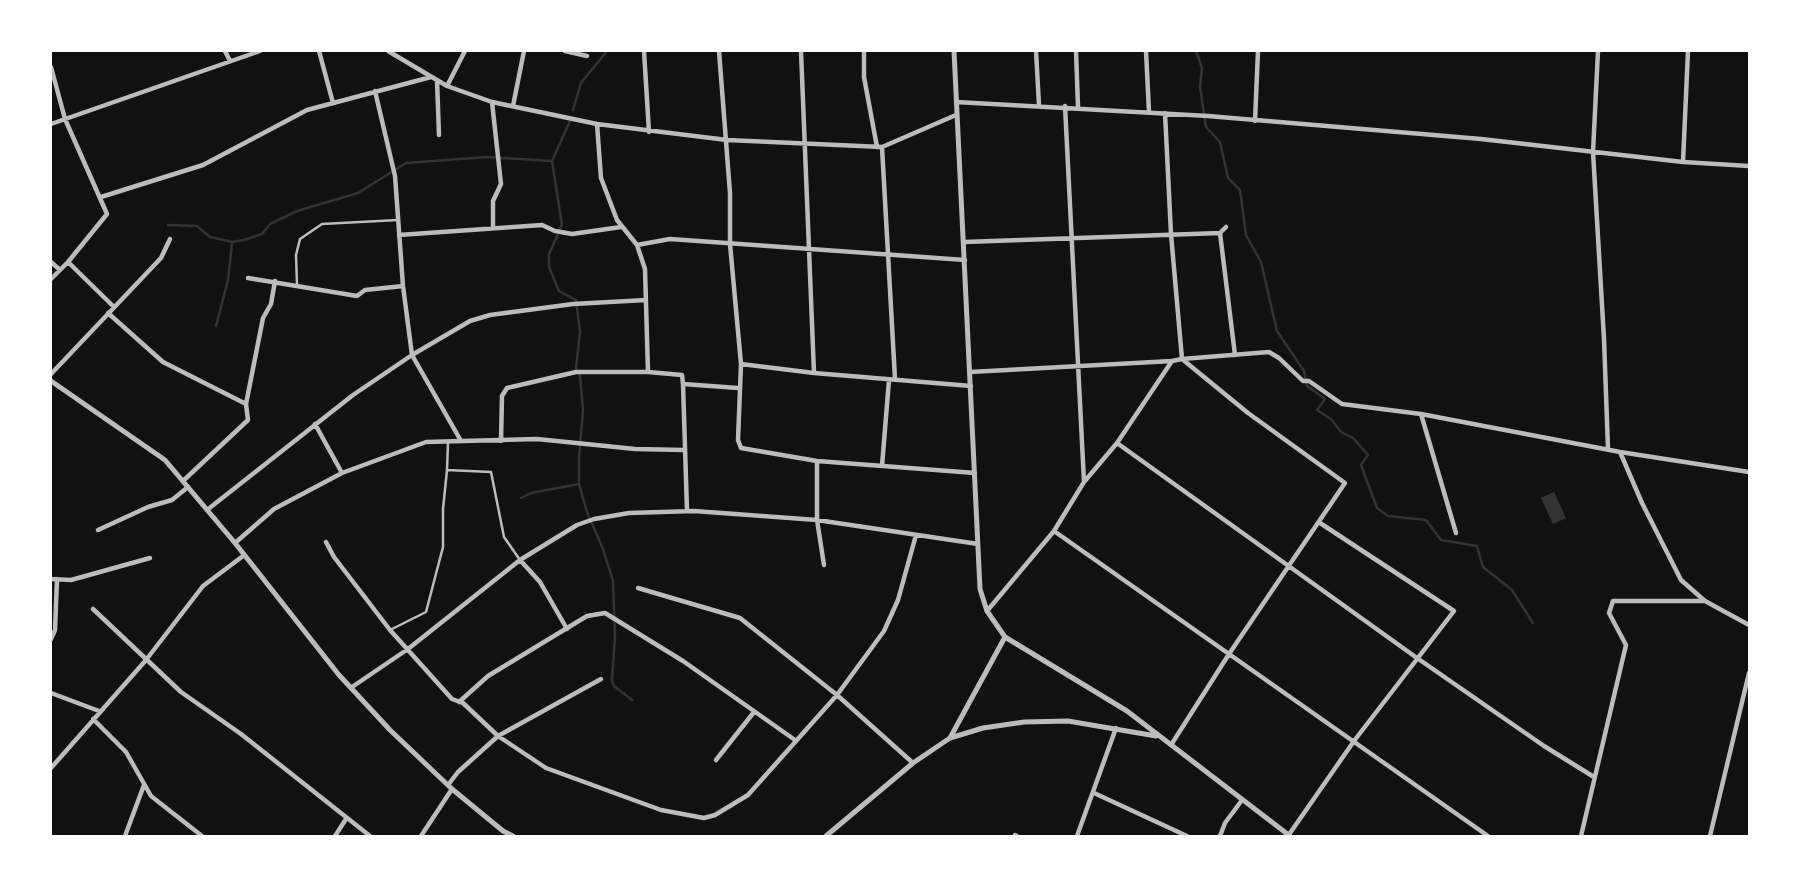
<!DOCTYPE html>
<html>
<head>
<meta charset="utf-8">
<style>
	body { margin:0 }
	#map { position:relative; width:1800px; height:887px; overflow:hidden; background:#111; font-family:Overpass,sans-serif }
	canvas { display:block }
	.frame { position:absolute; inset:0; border:52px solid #fff; pointer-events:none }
</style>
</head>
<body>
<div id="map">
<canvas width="1800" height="887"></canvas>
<div class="frame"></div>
</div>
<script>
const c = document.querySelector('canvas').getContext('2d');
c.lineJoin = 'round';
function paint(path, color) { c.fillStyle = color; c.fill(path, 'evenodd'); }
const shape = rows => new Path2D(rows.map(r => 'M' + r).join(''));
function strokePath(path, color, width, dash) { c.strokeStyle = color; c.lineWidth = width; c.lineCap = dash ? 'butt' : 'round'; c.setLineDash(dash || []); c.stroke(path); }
paint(shape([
	[1554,492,1566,518,1553,524,1541,498]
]), '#333');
strokePath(shape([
	[1196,51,1202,68,1200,87,1206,127,1220,142,1228,178,1240,190,1246,235,1261,262,1277,331,1304,371,1307,386,1325,399,1317,410,1332,420,1341,432,1353,438,1368,455,1361,465,1377,508,1388,516,1426,520,1441,540,1477,546,1483,567,1512,590,1533,623],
	[573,110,581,83,607,51],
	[570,121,552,161,562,225,549,254,549,267,559,291,576,300,580,332,576,368,580,376,583,410,579,458,579,484,587,512,603,549,613,581,615,636,612,681,614,686,632,700],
	[168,225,197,226,210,237,232,242,244,240,262,234,270,224,297,211,358,193,406,163,486,157,552,161],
	[216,326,228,280,232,243],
	[521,498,531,493,579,484]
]), '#333', 2.5);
strokePath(shape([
	[297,285,296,255,300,239,322,224,398,220],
	[448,443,447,470,491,472,504,537,520,560],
	[390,630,426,612,443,547,443,509,447,470]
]), '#bcbcbc', 2.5);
strokePath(shape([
	[225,51,230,61],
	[319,51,333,103],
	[388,51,447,86,492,102,597,124,727,140,882,147,956,115],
	[565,51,587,56],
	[644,51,649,132],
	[719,51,730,193,730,244,741,364,738,440,741,448,817,461,975,473],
	[801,51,814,373],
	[864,51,864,77,877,147],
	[1036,51,1039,105],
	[1076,51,1078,107],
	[1146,51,1149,112],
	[1598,51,1593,152,1604,339,1608,449],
	[51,67,65,119,107,214,68,262,51,279],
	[437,80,439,135],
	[447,86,465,51],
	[375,91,395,176,403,286,412,355,461,441],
	[492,102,501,184,493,201,493,228],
	[956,102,1208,116,1481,139,1683,162,1749,166],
	[513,106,524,51],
	[1065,106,1084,482],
	[1165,113,1171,234,1182,359],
	[1255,121,1258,51],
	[51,124,260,51],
	[597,124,601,178,617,220,637,245,645,269,648,372],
	[882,147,895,379],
	[1683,162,1688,51],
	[101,197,203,165,307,110,431,77],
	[1220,233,1235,355],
	[399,235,542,225,555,231,572,234,621,227],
	[964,242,1220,233,1226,227],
	[637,245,670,239,965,260],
	[51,262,60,270],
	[68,262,114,307],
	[248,278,357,296,365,290,403,286],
	[108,313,163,362,246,404],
	[1182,359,1248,413,1345,483,1229,654,1488,836],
	[741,364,814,373,971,386],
	[970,372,1172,361],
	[51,374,161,258,170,239],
	[683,384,687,511],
	[1421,414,1456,533],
	[315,424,342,473],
	[501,441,502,396,507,388,576,372,648,372,682,375,683,384,738,388],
	[1117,443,1417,658,1544,746,1594,777],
	[1620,452,1642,503,1681,580,1705,601,1749,625],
	[817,461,817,520,824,565],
	[882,466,889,380],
	[183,481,248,420,246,404,263,318,271,304,275,281],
	[207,510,353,395,412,355,470,321,490,315,573,304,646,300],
	[98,530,148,507,172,500,188,487],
	[1054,531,1229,654,1171,745],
	[326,542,334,557,390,630,452,699,463,703,498,736,546,768,661,810,704,818,715,815,748,795,837,695,884,631,898,600,916,535],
	[235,543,274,509,342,473,426,442,537,439,635,449,684,450],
	[520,560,540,582,567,629],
	[51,579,71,580,150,558],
	[638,588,740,618,837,695,913,763],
	[93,609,181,692,241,734,370,836],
	[987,611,1054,531,1084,482,1117,443,1172,361,1182,359,1269,352,1279,358,1303,381,1309,381,1342,404,1421,414,1620,452,1749,472],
	[51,639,55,630,57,579],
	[352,687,408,649,520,560,577,525,594,519,629,513,694,511,817,520,978,544],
	[51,693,99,711],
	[459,702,488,676,587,616,605,613,683,661,795,740],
	[93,719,126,752,151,796,202,836],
	[716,760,754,712],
	[51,768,146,660,203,586,243,556],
	[448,785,458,772,498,736,601,679],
	[1094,793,1187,836],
	[1015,835,1017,836],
	[125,836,144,785],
	[335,836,346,819],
	[421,836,452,789],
	[1077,836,1116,728],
	[1220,836,1225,823,1242,800],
	[1288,836,1354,741,1454,611,1320,523],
	[1581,836,1626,645,1609,613,1613,601,1705,601],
	[1710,836,1749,673]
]), '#bcbcbc', 4.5);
strokePath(shape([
	[954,51,980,589,987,611,1005,637,1127,711,1290,836],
	[51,381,165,460,235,543,339,675,390,730,452,789,503,831,513,836],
	[950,738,1005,637],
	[826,836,913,763,950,738,983,728,1024,722,1068,721,1156,736]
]), '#bcbcbc', 5);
</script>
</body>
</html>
